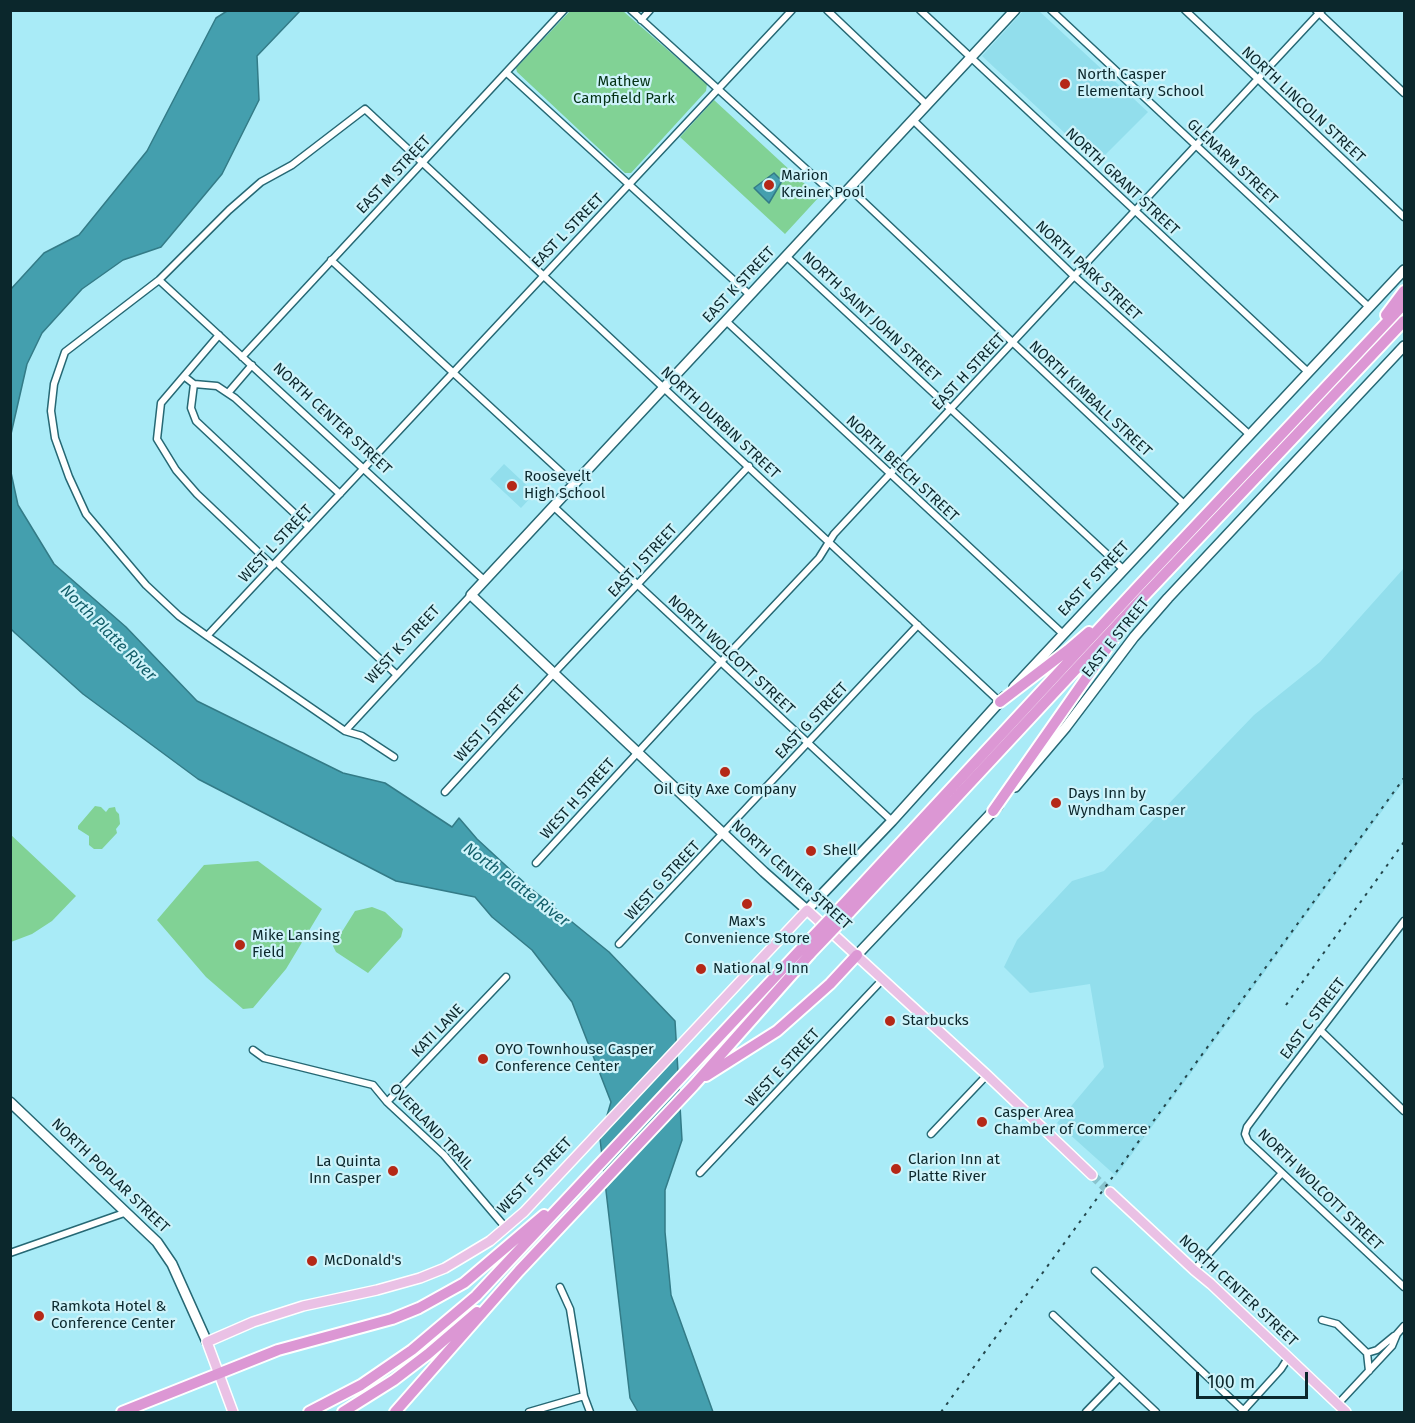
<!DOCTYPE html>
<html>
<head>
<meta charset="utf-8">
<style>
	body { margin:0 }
	#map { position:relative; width:1415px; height:1423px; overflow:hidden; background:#a9ebf7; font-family:"Fira Sans",sans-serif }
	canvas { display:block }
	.frame { position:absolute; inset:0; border:12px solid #0b272c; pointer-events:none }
	.scale { position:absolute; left:1196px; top:1372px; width:112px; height:27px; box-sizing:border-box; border:3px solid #0b272c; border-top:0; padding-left:8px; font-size:18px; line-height:21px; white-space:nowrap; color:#0b272c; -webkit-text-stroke:4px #cdf3fa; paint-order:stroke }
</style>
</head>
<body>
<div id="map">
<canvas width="1415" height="1423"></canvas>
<div class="frame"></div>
<div class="scale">100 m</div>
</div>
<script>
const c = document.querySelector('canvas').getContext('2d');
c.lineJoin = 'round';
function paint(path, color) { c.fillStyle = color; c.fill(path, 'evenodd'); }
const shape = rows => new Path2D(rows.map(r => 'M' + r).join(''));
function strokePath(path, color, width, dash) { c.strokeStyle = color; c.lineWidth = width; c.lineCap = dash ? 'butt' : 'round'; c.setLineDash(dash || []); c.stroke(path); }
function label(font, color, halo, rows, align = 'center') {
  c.font = font + ' "Fira Sans",sans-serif'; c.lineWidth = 4.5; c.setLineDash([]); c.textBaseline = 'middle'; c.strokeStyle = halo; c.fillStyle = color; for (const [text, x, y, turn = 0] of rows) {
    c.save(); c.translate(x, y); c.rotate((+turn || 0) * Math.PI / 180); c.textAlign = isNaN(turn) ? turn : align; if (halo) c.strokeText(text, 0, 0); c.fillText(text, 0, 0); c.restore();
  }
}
paint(shape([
	[1024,10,1039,11,1148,112,1097,163,982,56],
	[504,464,535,493,521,508,490,479],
	[1404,568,1404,781,1116,1176,1057,1123,1104,1067,1090,984,1030,993,1004,967,1017,940,1072,881,1104,871,1254,715,1320,662]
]), '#92deec');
paint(shape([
	[570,11,623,11,707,84,706,91,631,173,625,173,517,72,516,68],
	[714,100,819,197,785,234,680,137],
	[95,806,101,807,106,812,109,808,115,807,116,811,119,814,120,824,116,829,117,833,102,849,94,849,89,845,89,836,78,829,78,826],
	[10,834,76,896,52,921,32,934,11,942],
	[258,861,322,909,286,969,253,1008,243,1009,206,977,157,920,204,865],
	[372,907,385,912,403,929,401,937,368,973,336,952,333,946,355,911]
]), '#81d295');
const water = shape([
	[227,11,300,11,257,56,259,100,222,174,161,247,123,260,82,289,42,333,27,364,11,434,11,289,44,253,79,235,147,151,216,18,227,11],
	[774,173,782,181,769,203,754,188,774,173],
	[10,468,18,505,54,564,126,627,197,701,343,773,385,783,452,827,459,818,477,839,529,887,609,952,675,1021,682,1140,665,1190,665,1232,671,1295,713,1412,638,1412,630,1398,600,1139,611,1102,572,1002,532,950,492,917,475,897,396,881,198,779,83,694,15,633,10,628,10,468]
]);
paint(water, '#449fae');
strokePath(water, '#337b87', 1.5);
strokePath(shape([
	[1092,1175,1110,1192]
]), '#89c4ce', 9, [9, 4.5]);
const street = shape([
	[631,10,839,199],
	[827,10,927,105],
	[920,10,1308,372],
	[1051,10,1369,307],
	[1185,10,1404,217],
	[1316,10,1404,93],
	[641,20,650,10],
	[507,73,750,295],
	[913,120,1074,276,1250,435],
	[849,188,1184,504],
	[786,256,1123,569],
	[331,260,574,484],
	[159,280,484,580],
	[726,321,1063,634],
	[219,335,161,403,157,439,176,470,197,494,273,566],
	[242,357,564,10],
	[185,377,194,384,191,408,196,421,309,527],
	[194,384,217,386,235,398,340,494],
	[228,393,252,365],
	[553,506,892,821],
	[276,562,397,675],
	[207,636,792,10],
	[345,731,471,595],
	[394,757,362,736,345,731,207,636,179,616,146,585,86,514,69,477,55,438,51,411,54,384,65,352,159,280,229,210,261,182,292,165,365,109,1000,702],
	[445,792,554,673,749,466],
	[536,863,721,662,819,558,834,534,1322,10],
	[1404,921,1279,1084,1247,1127,1245,1134,1248,1141,1404,1287],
	[619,944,918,625],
	[1320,1030,1404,1111],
	[253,1050,264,1058,373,1085,387,1102,444,1155,506,1228],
	[387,1102,506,977],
	[931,1134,987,1075],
	[700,1173,883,979],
	[10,1253,127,1212],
	[1194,1270,1282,1173],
	[1095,1271,1245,1412],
	[560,1287,570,1309,584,1396,590,1412],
	[1053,1315,1156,1412],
	[1322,1320,1337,1324,1367,1353,1369,1371],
	[1367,1353,1377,1350,1394,1336],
	[1337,1405,1392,1346,1397,1334,1404,1326],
	[529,1412,584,1396],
	[1086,1412,1119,1378],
	[1242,1412,1281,1369,1288,1358]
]);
const secondary = shape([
	[1014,687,1404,270],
	[1004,697,892,821,807,910,764,872,471,595,1015,10],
	[1015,787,1066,727,1134,637,1168,598,1404,346],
	[857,955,998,806],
	[10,1102,157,1242,172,1264,207,1342]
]);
const primary = shape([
	[1110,1192,1194,1270,1211,1284,1346,1412],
	[233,1412,207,1342,253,1322,303,1306,377,1290,420,1278,445,1268,490,1241,524,1212,807,910,987,1075,1092,1175]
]);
const highway = shape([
	[1386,315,1404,291],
	[1000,702,1068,650,1089,632],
	[993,811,1122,627],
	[842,906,1136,589,1404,304],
	[849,913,1144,596,1404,321],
	[706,1076,777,1031,830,984,857,955],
	[122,1412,278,1350,392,1319,419,1308,464,1283,544,1215],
	[309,1412,361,1385,412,1350,476,1296,803,947],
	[343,1412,394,1380,428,1354,477,1312],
	[395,1412,519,1271,694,1085,810,954]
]);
strokePath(street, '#266874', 9);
strokePath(secondary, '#266874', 12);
strokePath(primary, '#fff', 12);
strokePath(highway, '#fff', 14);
strokePath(street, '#fff', 6);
strokePath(secondary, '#fff', 9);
strokePath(primary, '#eac1e5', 9);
strokePath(highway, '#dc97d4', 10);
strokePath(shape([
	[1286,1005,1404,842],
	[941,1412,1404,778]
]), '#24474d', 2, [3, 6]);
const highwayBridge = shape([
	[803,947,842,906],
	[810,954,849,913]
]);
strokePath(highwayBridge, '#fff', 14, []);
strokePath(highwayBridge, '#dc97d4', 10);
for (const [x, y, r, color] of [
	[1065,84,6,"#b52817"],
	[769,185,6,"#b52817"],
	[512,486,6,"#b52817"],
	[725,772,6,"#b52817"],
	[1056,803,6,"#b52817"],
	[811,851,6,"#b52817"],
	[747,904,6,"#b52817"],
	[240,945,6,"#b52817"],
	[701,969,6,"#b52817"],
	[890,1021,6,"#b52817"],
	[483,1059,6,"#b52817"],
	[982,1122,6,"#b52817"],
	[896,1169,6,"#b52817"],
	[393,1171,6,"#b52817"],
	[312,1261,6,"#b52817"],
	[39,1316,6,"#b52817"]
]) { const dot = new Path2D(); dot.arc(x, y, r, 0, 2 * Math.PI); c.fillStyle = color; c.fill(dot); strokePath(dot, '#cdf3fa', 2); }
label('15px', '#0b272c', '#cdf3fa', [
	["North Casper",1077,75],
	["Elementary School",1077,92],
	["Marion",781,176],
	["Kreiner Pool",781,193],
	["Roosevelt",524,477],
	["High School",524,494],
	["Oil City Axe Company",725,790,"center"],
	["Days Inn by",1068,794],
	["Wyndham Casper",1068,811],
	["Shell",823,851],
	["Max's",747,922,"center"],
	["Convenience Store",747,939,"center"],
	["Mike Lansing",252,936],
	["Field",252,953],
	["National 9 Inn",713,969],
	["Starbucks",902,1021],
	["OYO Townhouse Casper",495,1050],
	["Conference Center",495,1067],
	["Casper Area",994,1113],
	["Chamber of Commerce",994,1130],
	["Clarion Inn at",908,1160],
	["Platte River",908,1177],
	["La Quinta",381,1162,"right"],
	["Inn Casper",381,1179,"right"],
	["McDonald's",324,1261],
	["Ramkota Hotel &",51,1307],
	["Conference Center",51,1324]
], 'left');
label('15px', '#053215', '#cdf3fa', [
	["Mathew",624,82],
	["Campfield Park",624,99]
]);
label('15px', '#0b272c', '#cdf3fa', [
	["NORTH LINCOLN STREET",1303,105,43],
	["GLENARM STREET",1232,162,43],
	["EAST M STREET",394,175,-47],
	["NORTH GRANT STREET",1122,182,43],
	["EAST L STREET",568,231,-46],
	["NORTH PARK STREET",1088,271,43],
	["EAST K STREET",739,285,-47],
	["NORTH SAINT JOHN STREET",871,317,43],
	["EAST H STREET",969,372,-47],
	["NORTH KIMBALL STREET",1090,399,43],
	["NORTH CENTER STREET",332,419,43],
	["NORTH DURBIN STREET",720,423,43],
	["NORTH BEECH STREET",902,469,43],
	["WEST L STREET",276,544,-47],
	["EAST J STREET",643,561,-47],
	["EAST F STREET",1094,579,-47],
	["EAST E STREET",1116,638,-51],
	["WEST K STREET",403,645,-47],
	["NORTH WOLCOTT STREET",731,655,43],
	["EAST G STREET",812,721,-47],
	["WEST J STREET",490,724,-48],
	["WEST H STREET",578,799,-48],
	["NORTH CENTER STREET",791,875,42],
	["WEST G STREET",663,881,-47],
	["EAST C STREET",1313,1019,-53],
	["KATI LANE",438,1031,-46],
	["WEST E STREET",783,1068,-47],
	["OVERLAND TRAIL",431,1127,46],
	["NORTH POPLAR STREET",110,1176,44],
	["WEST F STREET",535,1176,-46],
	["NORTH WOLCOTT STREET",1320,1190,44],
	["NORTH CENTER STREET",1238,1291,43]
]);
label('italic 16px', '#125e69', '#cdf3fa', [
	["North Platte River",108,633,45],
	["North Platte River",516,885,37]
]);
</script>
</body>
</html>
